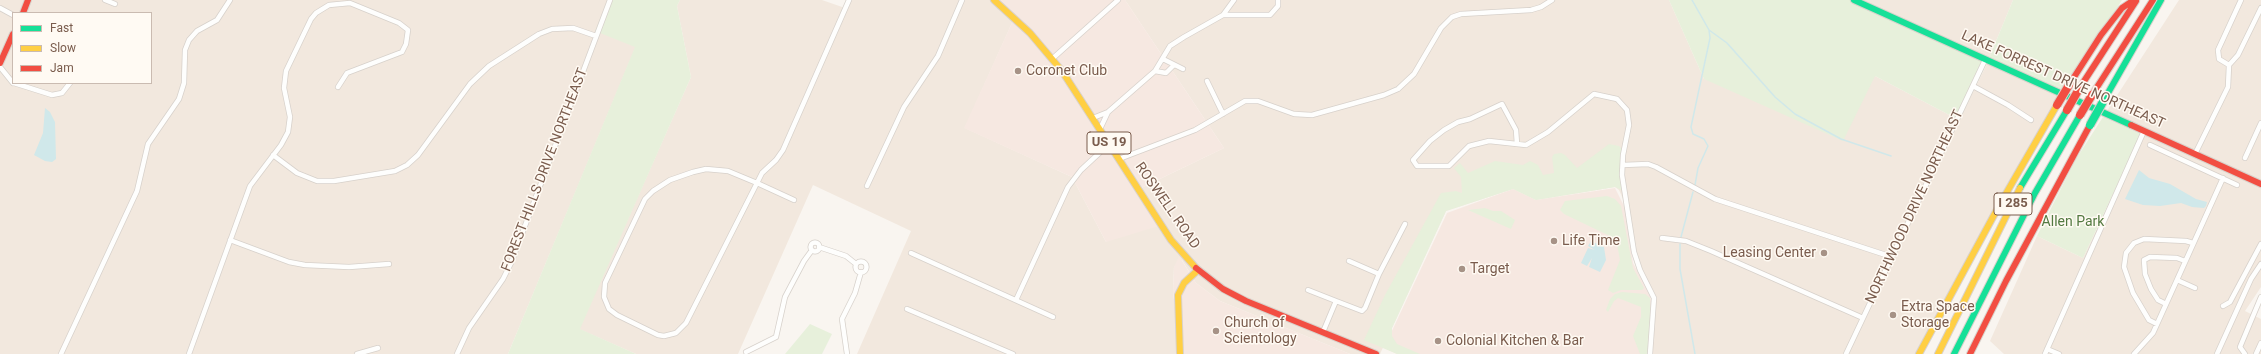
<!DOCTYPE html>
<html>
<head>
<meta charset="utf-8">
<style>
	body { margin:0 }
	#map { position:relative; width:2261px; height:354px; overflow:hidden; background:#f9f5f0; font-family:Roboto,sans-serif }
	canvas { display:block }
	.legend { position:absolute; left:12px; top:12px; width:140px; height:72px; box-sizing:border-box; background:#fffaf3; border:1px solid #cabbb1; margin:0; padding:5px 7px; list-style:none; font-size:12px; color:#7a5c4d }
	.legend li { display:flex; align-items:center; gap:8px; height:20px }
	.legend b { width:20px; border:1px solid #cabbb1 }
</style>
</head>
<body>
<div id="map">
<canvas width="2261" height="354"></canvas>
<ul class="legend">
<li><b style="height:5px;background:#16e098"></b>Fast</li>
<li><b style="height:5px;background:#ffcf43"></b>Slow</li>
<li><b style="height:5px;background:#f24e42"></b>Jam</li>
</ul>
</div>
<script>
const c = document.querySelector('canvas').getContext('2d');
c.lineJoin = 'round';
function paint(path, color) { c.fillStyle = color; c.fill(path, 'evenodd'); }
const shape = rows => new Path2D(rows.map(r => 'M' + r).join(''));
function strokePath(path, color, width, dash) { c.strokeStyle = color; c.lineWidth = width; c.lineCap = dash ? 'butt' : 'round'; c.setLineDash(dash || []); c.stroke(path); }
function label(font, color, halo, rows, align = 'center') {
  c.font = font + ' Roboto,sans-serif'; c.lineWidth = 3; c.setLineDash([]); c.textBaseline = 'middle'; c.strokeStyle = halo; c.fillStyle = color; for (const [text, x, y, turn = 0] of rows) {
    c.save(); c.translate(x, y); c.rotate((+turn || 0) * Math.PI / 180); c.textAlign = isNaN(turn) ? turn : align; if (halo) c.strokeText(text, 0, 0); c.fillText(text, 0, 0); c.restore();
  }
}
paint(shape([
	[0,0,608,0,636,46,508,354,0,354],
	[13,13,151,13,151,83,13,83],
	[680,0,822,0,845,8,849,0,997,0,1015,16,965,128,1072,177,1106,242,1139,189,1224,148,1125,0,1669,0,1704,79,1875,76,1959,120,1987,64,1850,0,2013,0,1987,63,2062,93,1916,354,1652,354,1655,296,1635,262,1631,216,1619,190,1615,187,1536,200,1513,189,1446,211,1380,354,1350,354,1220,301,1196,283,1182,260,1174,267,1173,292,1180,345,1179,354,857,354,911,231,813,185,738,354,636,354,579,329,691,77,677,6],
	[2179,0,2261,0,2261,287,2245,311,2261,319,2261,354,2004,354,1990,341,2037,236,2083,258,2141,134,2103,117]
]), '#f2e8de');
paint(shape([
	[997,0,1125,0,1224,148,1139,189,1162,225,1106,242,1072,177,964,128,1015,16],
	[1615,188,1625,208,1633,263,1650,294,1652,307,1648,354,1397,354,1384,348,1447,213,1513,189,1536,200],
	[1179,256,1196,283,1220,301,1350,354,1179,354,1180,345,1173,292,1174,267]
]), '#f6e8e1');
paint(shape([
	[608,0,680,0,677,6,691,77,580,329,636,354,508,354,635,47,595,31],
	[1669,0,1850,0,1987,63,2013,0,2122,0,2062,93,1987,63,1959,120,1875,76,1843,141,1704,79],
	[2103,117,2141,134,2083,258,2037,236,2076,159],
	[1609,144,1619,146,1621,148,1624,191,1615,187,1536,200,1513,189,1446,211,1392,328,1392,336,1397,344,1420,354,1397,354,1364,340,1385,295,1441,193,1456,191,1462,193,1461,177,1454,168,1460,163,1468,173,1495,161,1523,165,1530,161,1538,165,1543,175,1554,173,1552,157,1554,154,1561,153,1565,155,1577,168],
	[1607,196,1615,199,1621,206,1633,268,1644,288,1642,290,1621,290,1613,293,1608,290,1620,260,1616,239,1564,214,1560,210,1565,201],
	[1485,208,1493,211,1501,211,1515,220,1511,229,1468,210],
	[1622,292,1645,294,1650,298,1651,315,1648,354,1640,354,1633,336,1641,317,1641,307,1618,298,1614,301,1608,312,1606,310,1610,299,1615,294],
	[810,324,832,334,822,354,785,354]
]), '#e7f0db');
paint(shape([
	[45,108,50,112,55,122,56,159,52,162,45,161,34,155,43,133],
	[2139,170,2149,178,2170,184,2196,199,2207,202,2206,206,2204,208,2192,207,2181,203,2160,206,2143,205,2125,199],
	[1591,241,1604,247,1606,260,1600,272,1589,267,1592,258,1587,266,1581,263,1588,248,1595,250,1588,246]
]), '#d0e8ea');
strokePath(shape([
	[1692,0,1709,30,1710,38,1691,127,1693,134,1704,139,1708,146,1698,168,1695,185],
	[1709,30,1727,43,1775,97,1795,114,1841,139,1891,156],
	[1681,237,1693,192],
	[1680,244,1680,269,1695,354]
]), '#d0e8ea', 1.5);
const street = shape([
	[105,0,115,4],
	[2241,0,2218,50,2219,59,2229,65,2238,55,2261,8],
	[0,8,13,15],
	[1223,15,1234,0],
	[1052,59,1118,0],
	[1163,59,1183,69],
	[0,67,13,83],
	[1155,71,1166,73,1174,65],
	[1207,81,1223,114],
	[14,83,52,95,62,93,70,83],
	[1973,86,2008,105,2031,120],
	[1093,118,1108,112],
	[1100,129,1108,112,1155,71,1170,46,1184,37,1223,15,1270,15,1278,6,1278,0],
	[1517,144,1516,130,1502,104,1470,119,1458,122,1444,130,1430,141,1413,160,1417,166,1449,166,1469,146,1489,141,1526,145,1548,132,1594,94,1617,99,1627,110,1629,125,1623,155,1622,175,1634,252,1640,270,1654,298,1650,354],
	[2150,145,2237,185],
	[2195,154,2228,87,2229,65],
	[273,155,297,173,317,181,334,181,395,171,407,165,418,155,470,84,489,66,539,34,552,29,573,28,596,36],
	[2245,158,2261,123],
	[1119,159,1195,130,1245,101,1258,101,1294,114,1312,115,1384,95,1398,89,1414,74,1441,28,1452,17,1461,14,1531,10,1541,7,1552,0],
	[1623,165,1648,164,1656,167,1715,199,1892,257],
	[706,169,728,171,757,183,686,323,676,333,664,336,658,335,617,315,609,309,604,297,605,283,645,199,653,191,670,180,693,172,706,169],
	[867,186,904,107,938,56,962,0],
	[794,200,757,183,762,173,776,160,783,150,849,0],
	[1662,238,1686,241,1711,251,1863,318],
	[230,240,289,262,305,265,349,267,389,264],
	'810.5 247a4.5 4.5 0 1 1 9 0a4.5 4.5 0 1 1-9 0Z',
	[819,247,846,256,856,264],
	[911,253,1053,317],
	[1349,261,1379,274],
	'855.5 267a5.5 5.5 0 1 1 11 0a5.5 5.5 0 1 1-11 0Z',
	[2177,280,2195,288],
	[1308,290,1336,301],
	[1016,300,1068,187,1081,170,1109,144],
	[2166,304,2158,300,2151,289,2145,274,2144,260,2150,257,2177,258,2185,261],
	[2223,306,2230,302,2261,244],
	[907,309,1013,354],
	[2157,324,2149,320,2133,293,2124,267,2126,253,2134,243,2144,239,2186,241,2193,243],
	[1323,332,1336,301,1362,311,1365,308,1379,274,1405,224],
	[2047,349,2059,354],
	[746,352,776,337,785,297,804,261,812,250],
	[61,354,137,191,148,144,179,99,184,83,185,50,189,40,197,31,217,20,230,0],
	[189,354,250,186,281,145,288,132,290,117,284,88,286,71,311,19,316,13,329,5,350,3,399,23,408,30,406,44,402,52,347,73,338,87],
	[357,354,378,348],
	[457,354,469,328,503,279,511,263,610,0],
	[847,354,842,319,855,293,861,272],
	[1846,354,1985,60],
	[2045,354,2144,131],
	[2134,354,2153,333,2223,178],
	[2217,354,2251,279,2261,264],
	[2245,354,2240,347,2261,297],
	[2256,354,2261,343]
]);
const fast = shape([
	[1854,0,2131,125],
	[2104,100,2161,0],
	[2020,188,2067,110],
	[1954,354,2035,193,2080,115]
]);
const slow = shape([
	[994,0,1030,33,1062,71,1171,240,1196,268],
	[1180,354,1178,295,1184,283,1198,270],
	[1919,354,2000,204,2057,105],
	[1938,354,2020,188]
]);
const jam = shape([
	[23,13,28,0],
	[0,63,13,34],
	[2069,85,2101,35,2122,8,2134,0],
	[2079,89,2136,1],
	[2092,95,2153,0],
	[2131,125,2261,184],
	[1196,268,1223,289,1246,301,1376,354],
	[1970,354,2006,281,2090,125]
]);
strokePath(street, '#d7d1cb', 6);
strokePath(fast, '#d9d2cb', 8);
strokePath(slow, '#d9d2cb', 8);
strokePath(jam, '#d9d2cb', 8);
strokePath(street, '#fefefd', 4.5);
strokePath(fast, '#16e098', 6);
strokePath(slow, '#ffcf43', 6);
strokePath(jam, '#f24e42', 6);
const fastBridge = shape([
	[2090,125,2104,100]
]);
const jamBridge = shape([
	[2057,105,2069,85],
	[2067,110,2079,89],
	[2080,115,2092,95]
]);
strokePath(fastBridge, '#dad1cc', 10, []);
strokePath(jamBridge, '#dad1cc', 10, []);
strokePath(fastBridge, '#16e098', 8);
strokePath(jamBridge, '#f24e42', 8);
for (const [x, y, r, color] of [
	[1018,71,4,"#a69286"],
	[1554,241,4,"#a69286"],
	[1824,253,4,"#a69286"],
	[1462,269,4,"#a69286"],
	[1893,315,4,"#a69286"],
	[1216,331,4,"#a69286"],
	[1438,341,4,"#a69286"]
]) { const dot = new Path2D(); dot.arc(x, y, r, 0, 2 * Math.PI); c.fillStyle = color; c.fill(dot); strokePath(dot, '#fffaf3', 1.5); }
for (const [x, y, w] of [
	[1109,143,44],
	[2013,204,38]
]) { const box = new Path2D(); box.roundRect(x - w / 2, y - 11, w, 22, 3); c.fillStyle = '#fffaf3'; c.fill(box); strokePath(box, '#7a5c4d', 1); }
label('bold 13px', '#7a5c4d', null, [
	["US 19",1109,143],
	["I 285",2013,204]
]);
label('14px', '#7a5c4d', '#fffaf3', [
	["Coronet Club",1026,71],
	["Life Time",1562,241],
	["Leasing Center",1816,253,"right"],
	["Target",1470,269],
	["Extra Space",1901,307],
	["Storage",1901,323],
	["Church of",1224,323],
	["Scientology",1224,339],
	["Colonial Kitchen & Bar",1446,341]
], 'left');
label('14px', '#7a5c4d', '#fffaf3', [
	["LAKE FORREST DRIVE NORTHEAST",2063,80,24],
	["FOREST HILLS DRIVE NORTHEAST",545,170,-69],
	["ROSWELL ROAD",1167,206,55],
	["NORTHWOOD DRIVE NORTHEAST",1915,207,-65]
]);
label('14px', '#537a41', '#fffaf3', [
	["Allen Park",2073,222]
]);
</script>
</body>
</html>
